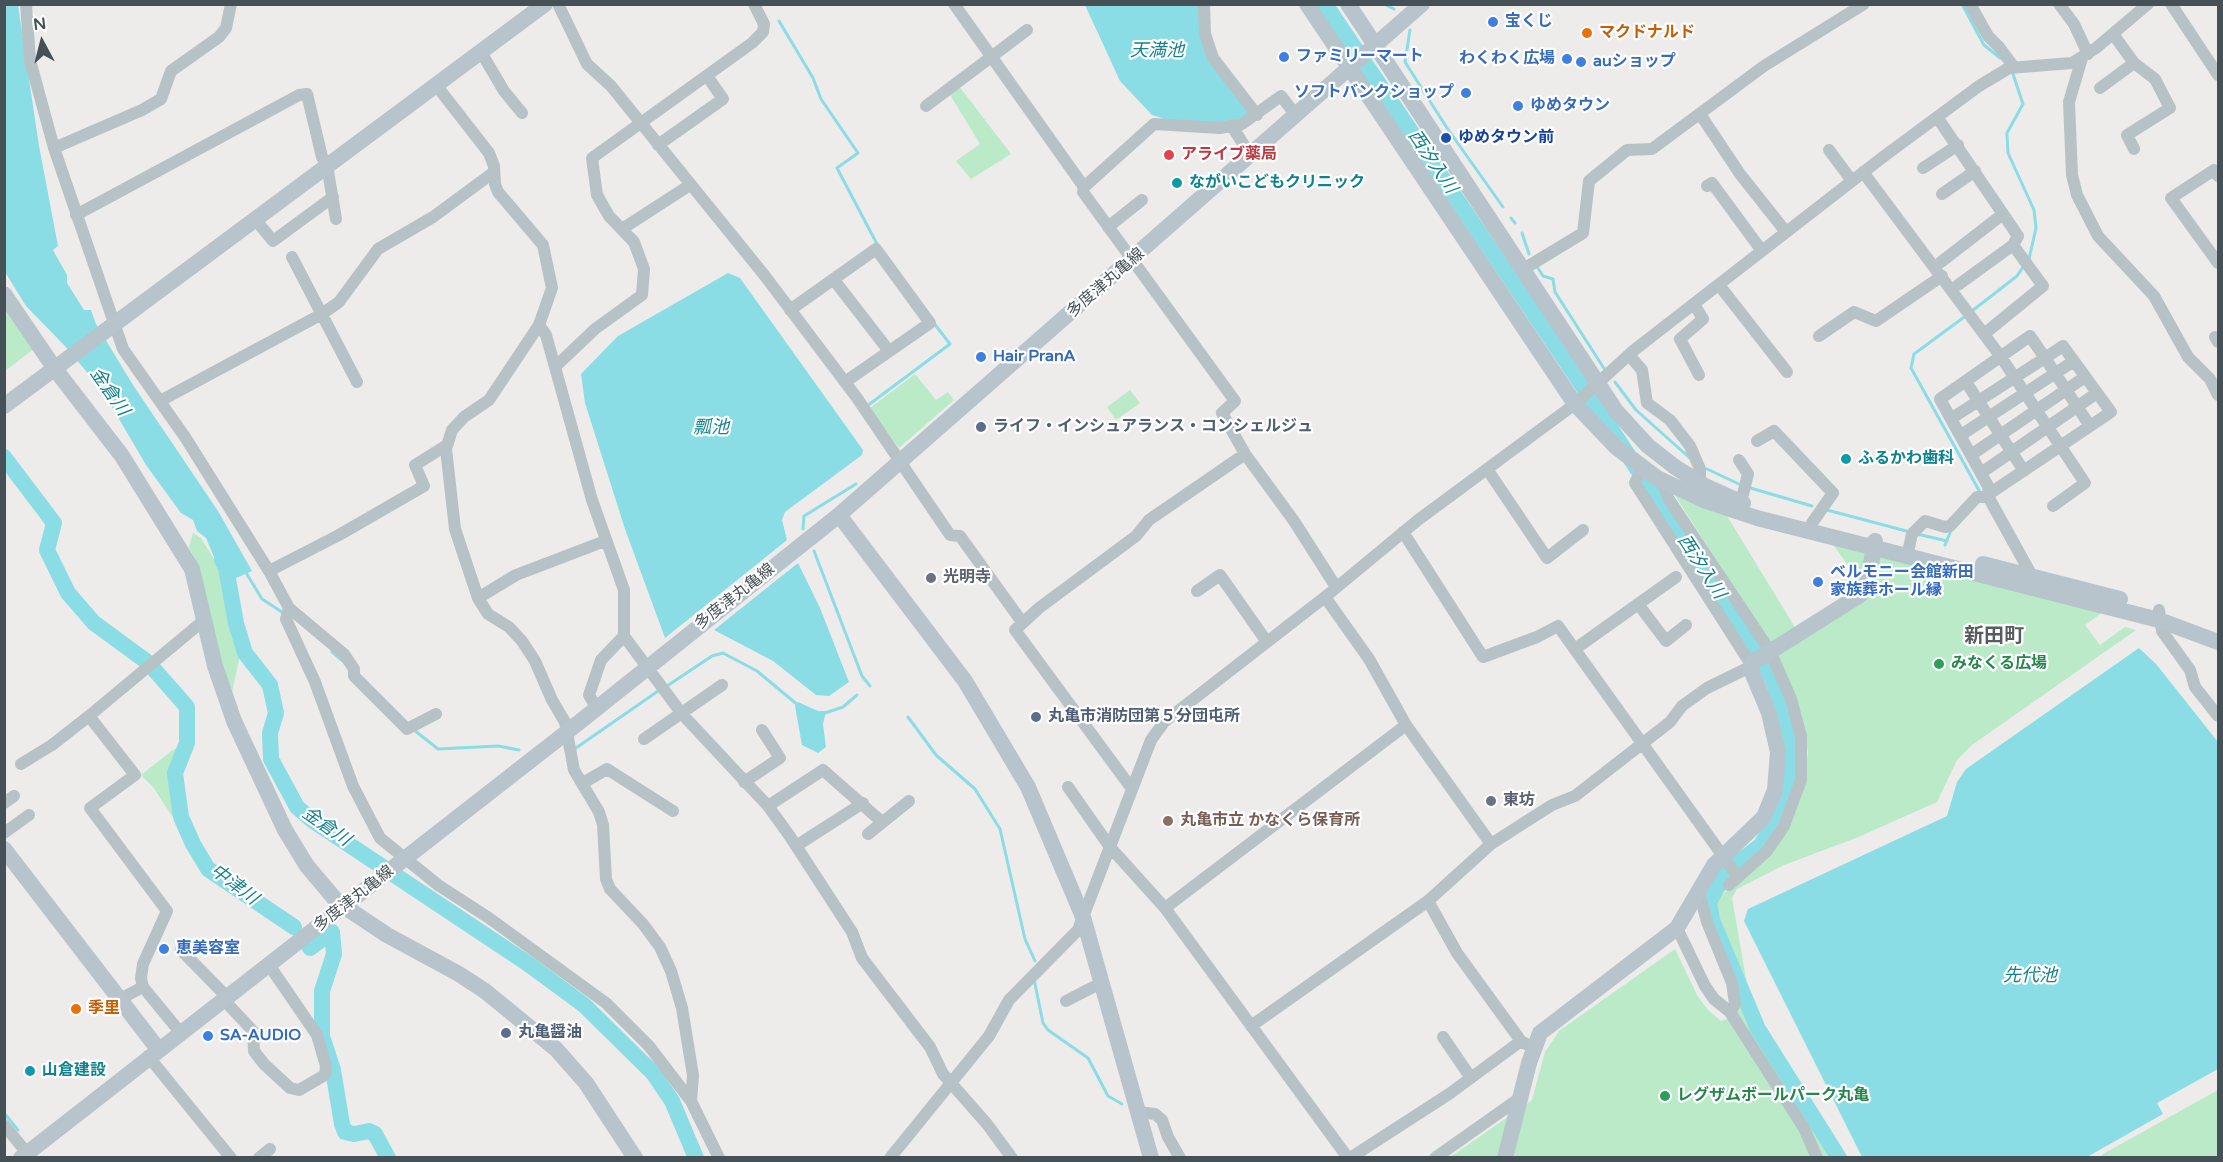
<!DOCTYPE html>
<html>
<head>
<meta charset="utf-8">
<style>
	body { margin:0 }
	#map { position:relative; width:2223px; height:1162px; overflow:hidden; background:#eeebeb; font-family:"Varela Round",sans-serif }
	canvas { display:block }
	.frame { position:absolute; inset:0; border:6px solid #455157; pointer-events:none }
	.north { position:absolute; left:12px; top:12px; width:60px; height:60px; -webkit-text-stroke:4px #fff; paint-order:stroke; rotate:353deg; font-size:16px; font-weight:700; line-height:24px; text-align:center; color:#455157 }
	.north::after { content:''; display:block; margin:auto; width:21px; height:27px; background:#455157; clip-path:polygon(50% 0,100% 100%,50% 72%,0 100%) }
</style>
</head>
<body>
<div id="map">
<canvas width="2223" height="1162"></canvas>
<div class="frame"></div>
<div class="north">N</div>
</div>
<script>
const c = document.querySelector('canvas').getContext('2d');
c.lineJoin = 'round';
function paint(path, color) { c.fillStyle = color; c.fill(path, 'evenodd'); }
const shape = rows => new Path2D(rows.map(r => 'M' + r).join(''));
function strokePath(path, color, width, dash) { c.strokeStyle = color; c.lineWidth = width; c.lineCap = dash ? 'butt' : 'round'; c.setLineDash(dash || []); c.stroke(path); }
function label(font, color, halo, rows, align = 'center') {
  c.font = font + ' "Varela Round","Noto Sans JP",sans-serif'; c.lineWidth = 4.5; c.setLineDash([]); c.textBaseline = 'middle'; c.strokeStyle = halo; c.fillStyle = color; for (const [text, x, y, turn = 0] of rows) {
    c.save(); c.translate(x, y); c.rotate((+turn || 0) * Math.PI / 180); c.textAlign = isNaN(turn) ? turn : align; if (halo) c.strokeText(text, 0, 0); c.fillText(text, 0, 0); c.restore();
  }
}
paint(shape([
	[959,86,1011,154,971,179,956,161,980,144,949,93],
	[4,301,35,348,5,371,4,371],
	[915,374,936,400,948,392,954,400,899,448,870,408],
	[1130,390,1140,403,1116,420,1107,407],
	[1672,491,1727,516,1796,629,1861,584,1832,543,2103,612,2085,625,2100,645,2125,627,2136,630,1972,745,1957,760,1937,802,1856,838,1784,865,1737,889,1732,898,1754,1025,1833,1157,1449,1158,1532,1100,1545,1052,1559,1031,1675,949,1697,995,1707,1009,1721,1021,1729,1018,1731,989,1703,919,1734,881,1780,837,1806,769,1808,752,1805,735,1772,646],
	[193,533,201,538,220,569,240,655,231,697,221,666,198,565,189,547],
	[182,748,175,761,173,776,179,816,172,816,153,787,141,775,174,749],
	[2218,1090,2218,1157,2101,1157,2103,1154]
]), '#baeac7');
paint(shape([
	[5,5,18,5,39,146,58,246,53,250,67,275,67,283,84,310,91,310,96,324,133,385,218,511,252,571,225,583,206,538,197,531,193,520,181,513,146,465,102,390,64,345,26,306,5,272],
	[1085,5,1202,5,1201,30,1251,113,1226,125,1165,119,1152,115,1120,81],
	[728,273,740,278,863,450,862,455,785,512,782,520,787,540,665,638,625,529,585,403,581,374,618,336],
	[798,563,820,608,849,682,829,696,816,695,773,661,714,630],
	[2139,648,2156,664,2218,742,2218,1069,2157,1103,2163,1114,2087,1157,1862,1157,1744,921,1748,909,1947,816,1957,782,1966,769],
	[798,702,818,711,826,711,823,724,826,747,818,753,802,745,795,706]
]), '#8adde5');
strokePath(shape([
	[1384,4,1394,9],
	[1962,4,1984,45,2000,58],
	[779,21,813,78,821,99,858,153,837,168,878,246],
	[1410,30,1405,62,1447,128,1503,207],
	[2012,71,2023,104,2007,133,2008,153,2034,210,2036,228,2029,259],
	[1511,218,1515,223],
	[1522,233,1529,254],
	[1536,265,1543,276,1553,279,1555,292,1605,370],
	[1972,311,2017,276,2023,267],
	[1967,315,1914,354,1911,368,1981,494],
	[1615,382,1636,410,1691,459],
	[867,406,950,344,933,322],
	[1707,469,1741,485],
	[1747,487,1812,506],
	[1827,510,1910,532],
	[803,529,804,516,856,484],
	[1917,534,1947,541],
	[1945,545,1952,528],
	[814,551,862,676,870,686],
	[245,571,262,599,285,614],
	[332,652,343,661],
	[667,686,712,656,723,653,757,671,799,706],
	[825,713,843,707,857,695],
	[908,717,936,755,975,789,1000,829,1025,939,1035,961],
	[414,730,438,749,498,746,519,750],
	[576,748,661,689],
	[1034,979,1043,1023,1048,1030,1088,1058,1108,1096,1122,1104],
	[4,1113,18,1130]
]), '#8adde5', 3);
strokePath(shape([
	[1325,4,1578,379,1759,654,1773,681,1786,717,1793,755,1788,794,1780,814,1761,845,1726,872,1709,902,1712,920,1758,1029,1839,1158],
	[4,457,54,523,47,550,68,593,94,623,146,661],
	[222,560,226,568,236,623,245,653,270,685,276,713,270,733,271,759,297,807,312,820,527,963,584,1005,653,1073,672,1101,696,1158],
	[152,667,187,707,187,743,175,773,181,817,193,844,208,869,294,927],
	[309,946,310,948,332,932,334,954,322,991,322,1036,333,1070,342,1124,345,1132,354,1134,369,1131,375,1134,388,1158]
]), '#8adde5', 16);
strokePath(shape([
	[26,4,30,60,54,148,123,349,185,437,269,571,289,608,286,619,315,682,353,786,380,838,438,885,489,918,606,1003,649,1046,691,1101],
	[558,4,587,64,611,86,765,276,857,398,950,535,960,536,1022,622],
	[954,4,1084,187,1083,192,1235,401,1222,413,1245,454,1294,521,1336,587],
	[1204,4,1205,34,1213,58,1257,115],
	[1970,4,1988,36,1999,47,2014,67],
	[2059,4,2074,24,2088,54],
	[2171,4,2218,75],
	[2113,34,2134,63,2155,79,2170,108,2127,135,2134,149],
	[481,52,504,91,522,113],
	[2082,58,2069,102,2072,175,2077,195,2098,236,2154,296,2188,357,2210,379,2218,395],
	[436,85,489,153,494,166,495,184,498,192,543,245,552,288,539,325,489,400,464,417,452,430,446,449,455,529,478,598,488,614,509,627,522,641,535,661,552,700,565,722,574,770,599,812,603,825,606,879,610,889,643,924,660,947,671,971,682,1008,689,1051,693,1075,691,1101,719,1158],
	[2100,88,2134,63],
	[926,106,1027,30],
	[1700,114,1740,174,1786,232],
	[1937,117,2018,236,2013,245,1958,285],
	[1232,126,1250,155],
	[658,145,723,99,707,76],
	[54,148,142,110,161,99,171,71,219,37,226,28,231,4],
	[1829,150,1852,181],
	[1923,168,1958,145],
	[1863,172,2001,357,2085,483,2053,506],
	[2218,176,2214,170,2171,198,2218,263],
	[1707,186,1712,183,1762,251],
	[1084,187,1154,124,1220,128,1242,124,1281,96,1295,114],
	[1942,194,1975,171],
	[76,215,299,95,307,94,322,157,327,165,336,219],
	[255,219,273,241,333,197],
	[1108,227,1142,200],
	[622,229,690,185],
	[292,257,357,382],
	[1941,262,2003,214],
	[1522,270,1583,233,1589,181,1627,150,1652,149,1764,66,1864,4],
	[834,280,889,351],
	[1719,285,1787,372],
	[1694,304,1703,319,1680,339,1699,375],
	[790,310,876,249,930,323,845,382],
	[539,325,546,335,555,367,592,500,624,590,624,636,682,714,768,806,789,835,852,932,862,958,930,1047,943,1074,987,1124,1012,1158],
	[1989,330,2043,286,2013,245],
	[1819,336,1854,312,1876,321,1942,276],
	[2215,337,2218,342],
	[1629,355,1642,370,1647,403,1670,420,1690,446,1700,469,1700,483],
	[555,367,595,329,642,295,644,269,634,242,609,216,597,195,592,158,752,43,763,32,764,24,754,4],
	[1966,382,2024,471],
	[160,401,322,314,339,302,378,249,433,217,494,172],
	[1952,418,2045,358,2090,426],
	[1961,435,2074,361],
	[1757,441,1774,431,1833,493,1812,523,1810,532],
	[1971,455,2085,377],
	[1739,460,1748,474,1741,502],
	[1487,469,1547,558,1583,530],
	[1981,473,2097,393],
	[1662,481,1668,498,1770,651,1791,699,1801,736,1801,780,1784,826,1767,851,1729,885],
	[1403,532,1483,657,1537,637,1558,626,1738,877],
	[1907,557,1912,534,1925,521,1945,527,1950,526,1977,497,1985,497,1989,494,2111,412,2063,346,2045,358,2030,336,1940,399,1988,486,1989,494,1990,500,2032,576,2031,581],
	[269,571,339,535,424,486,415,465,447,445],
	[1197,591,1220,575,1267,642],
	[1325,597,1369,659,1406,725,1491,844],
	[478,598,516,575,605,541],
	[1638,604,1666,641,1686,625],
	[289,608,344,654,354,669,354,676,407,729,436,714],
	[2159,610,2162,631,2190,670,2195,687,2218,716],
	[1575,649,1676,577],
	[596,707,589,695,601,660,624,636],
	[644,739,722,685],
	[21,764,52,745,89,716],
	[744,782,780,758,762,730],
	[583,783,607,769,673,811],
	[1068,787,1110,847,1165,908,1348,1158],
	[1132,789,1015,630,1039,608,1136,536,1149,520,1245,454],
	[4,803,14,796],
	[768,806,823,770,882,822],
	[4,833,29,815],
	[868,834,909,801],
	[796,846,863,803],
	[1698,889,1707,922,1732,983,1735,1004,1730,1012],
	[1428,901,1457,953,1521,1041],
	[1165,908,1406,725],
	[1677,928,1705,986,1714,999,1730,1012,1804,1128,1817,1158],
	[181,950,227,997],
	[120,999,143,987],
	[223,999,253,1031,254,1051,264,1064,290,1088,299,1090,325,1075,326,1066,317,1035,269,965],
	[1066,1001,1103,982],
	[1251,1026,1428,901,1491,844,1552,805,1575,796,1670,722,1682,706,1707,688,1752,666,1635,483,1643,467],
	[180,1032,143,987,141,978,143,964,167,911,90,808,135,775,89,716,203,621],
	[1443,1037,1471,1078],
	[148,1056,231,1158],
	[1138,1112,1155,1114,1162,1120,1168,1137,1180,1158],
	[4,1125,27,1153],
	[259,1158,270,1149],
	[890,1158,989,1036,1009,1000,1078,930,1151,740,1164,722,1325,597,1418,520,1575,404,1633,351,1883,157,1979,86,2009,68,2072,63,2096,48,2148,4],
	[1350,1158,1449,1094,1521,1041,1533,1048],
	[1435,1158,1520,1098]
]), '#b7c2c7', 12);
strokePath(shape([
	[1307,4,1575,404,1616,447,1657,478,1706,501,1757,518,2159,620,2218,642],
	[1348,4,1616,411,1648,446,1675,467,1705,486,1743,503],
	[4,294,55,369,122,456,192,569,215,666,234,721,285,830,307,866,335,899,351,911,387,935,459,974,485,991,556,1049,586,1083,635,1158],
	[4,406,545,4],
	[839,515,965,681,1028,787,1083,917,1151,1158],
	[1983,564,2120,599],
	[4,849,158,1049],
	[21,1158,567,732,839,515,1422,4],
	[1505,1158,1529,1063,1540,1033,1677,928,1714,865,1764,817,1775,790,1778,752,1769,713,1751,670,1752,663,1860,595,1868,581,1875,541]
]), '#b7c4cc', 16);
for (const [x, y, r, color] of [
	[1493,22,6,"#3f7fe0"],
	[1587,33,6,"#e8710a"],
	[1284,57,6,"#3f7fe0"],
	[1567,59,6,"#3f7fe0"],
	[1581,62,6,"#3f7fe0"],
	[1466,93,6,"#3f7fe0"],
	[1518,106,6,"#3f7fe0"],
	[1446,138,6,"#1a4fb4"],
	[1169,155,6,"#e0444e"],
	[1177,183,6,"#0f9aa8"],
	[981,357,6,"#3f7fe0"],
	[981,427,6,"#5c6f8a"],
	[1846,459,6,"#0f9aa8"],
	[931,578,6,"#6b7280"],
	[1818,582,6,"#3f7fe0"],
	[1939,664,6,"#2e9e5b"],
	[1036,717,6,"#5c6f8a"],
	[1491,801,6,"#6b7280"],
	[1168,821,6,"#8d6e63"],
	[164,949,6,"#3f7fe0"],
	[76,1009,6,"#e8710a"],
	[506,1033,6,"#5c6f8a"],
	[208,1036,6,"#3f7fe0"],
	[30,1071,6,"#0f9aa8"],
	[1665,1096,6,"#2e9e5b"]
]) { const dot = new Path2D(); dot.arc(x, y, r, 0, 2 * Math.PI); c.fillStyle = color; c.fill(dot); strokePath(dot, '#fff', 2); }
label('bold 16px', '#366cbe', '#fff', [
	["宝くじ",1505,22],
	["ファミリーマート",1296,57],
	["わくわく広場",1555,59,"right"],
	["auショップ",1593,62],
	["ソフトバンクショップ",1454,93,"right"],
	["ゆめタウン",1530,106],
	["Hair PranA",993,357],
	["ベルモニー会館新田",1830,573],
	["家族葬ホール縁",1830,591],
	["恵美容室",176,949],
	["SA-AUDIO",220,1036]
], 'left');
label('bold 16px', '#c56008', '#fff', [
	["マクドナルド",1599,33],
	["季里",88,1009]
], 'left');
label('bold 16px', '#164399', '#fff', [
	["ゆめタウン前",1458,138]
], 'left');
label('bold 16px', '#be3a42', '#fff', [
	["アライブ薬局",1181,155]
], 'left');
label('bold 16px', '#0d838f', '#fff', [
	["ながいこどもクリニック",1189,183],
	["ふるかわ歯科",1858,459],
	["山倉建設",42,1071]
], 'left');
label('16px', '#455157', '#fff', [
	["多度津丸亀線",1106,283,-41],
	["多度津丸亀線",735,597,-38],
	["多度津丸亀線",354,899,-38]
]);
label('bold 16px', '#4e5e75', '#fff', [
	["ライフ・インシュアランス・コンシェルジュ",993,427],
	["丸亀市消防団第５分団屯所",1048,717],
	["丸亀醤油",518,1033]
], 'left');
label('bold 16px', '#5b616d', '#fff', [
	["光明寺",943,578],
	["東坊",1503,801]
], 'left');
label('bold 16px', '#27864d', '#fff', [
	["みなくる広場",1951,664],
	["レグザムボールパーク丸亀",1677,1096]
], 'left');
label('bold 16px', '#785e54', '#fff', [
	["丸亀市立 かなくら保育所",1180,821]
], 'left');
label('italic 18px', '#15828c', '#fff', [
	["天満池",1157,51],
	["西汐入川",1432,162,56],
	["金倉川",109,392,55],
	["瓢池",711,428],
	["西汐入川",1701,567,57],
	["金倉川",326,827,35],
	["中津川",234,885,37],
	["先代池",2030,976]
]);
label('bold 20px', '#585c5f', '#fff', [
	["新田町",1994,637]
]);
</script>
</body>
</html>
